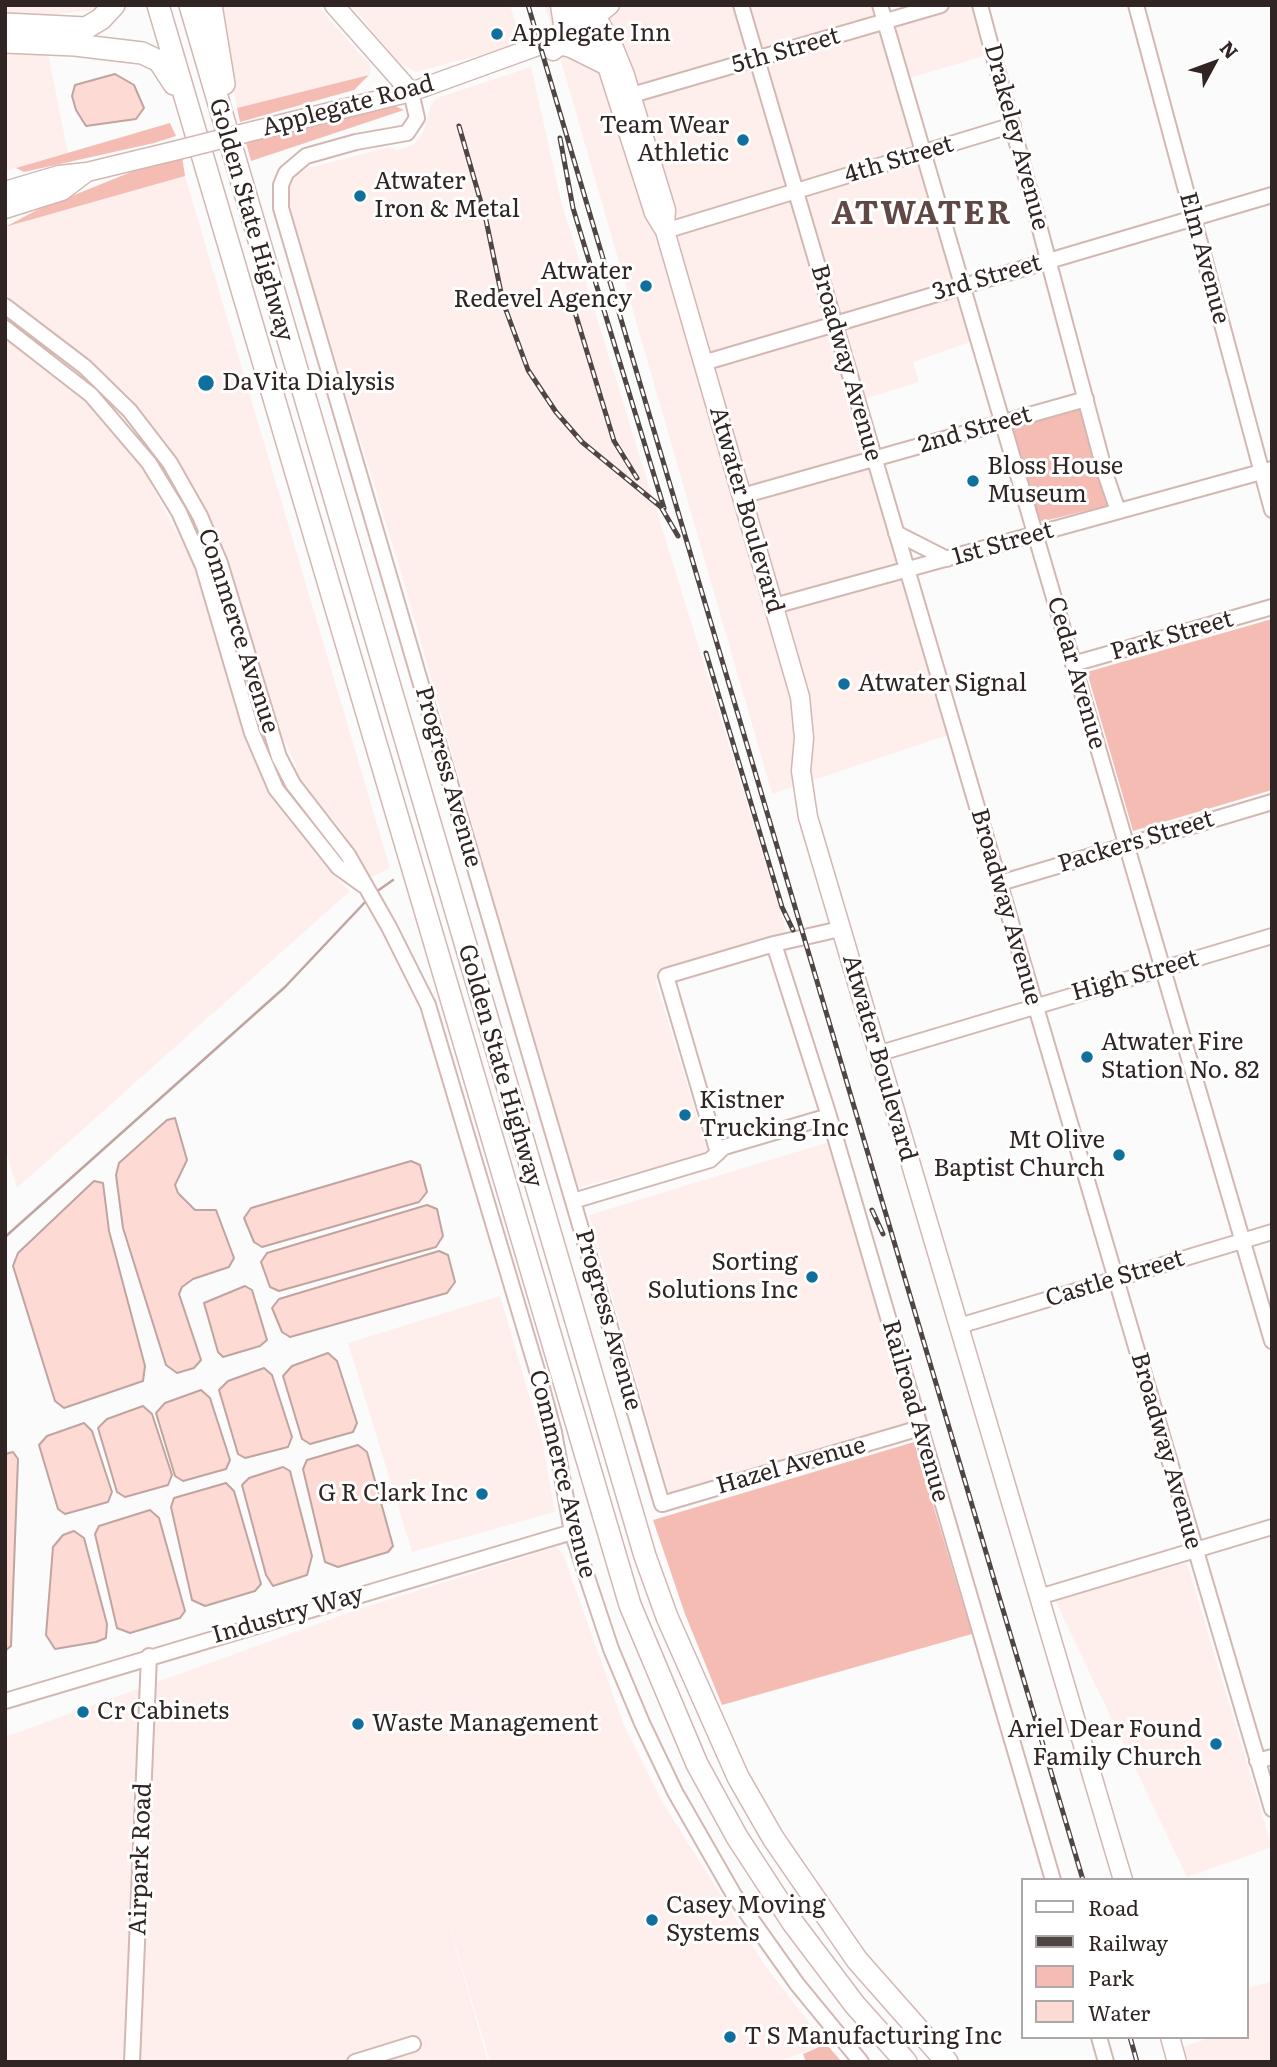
<!DOCTYPE html>
<html>
<head>
<meta charset="utf-8">
<style>
	body { margin:0 }
	#map { position:relative; width:1277px; height:2067px; overflow:hidden; background:#fbfbfb; font-family:Literata,serif }
	canvas { display:block }
	.frame { position:absolute; inset:0; border:7px solid #302523; pointer-events:none }
	.legend { position:absolute; left:1021px; top:1878px; width:228px; height:161px; box-sizing:border-box; background:#fff; border:2px solid #aca8a7; margin:0; padding:9px 12px; list-style:none; font-size:21px; color:#302523 }
	.legend li { display:flex; align-items:center; gap:14px; height:35px }
	.legend b { width:35px; border:2px solid #aca8a7 }
	.north { position:absolute; left:1179px; top:28px; width:70px; height:70px; -webkit-text-stroke:5px #fff; paint-order:stroke; rotate:49deg; font-size:19px; font-weight:700; line-height:28px; text-align:center; color:#302523 }
	.north::after { content:''; display:block; margin:auto; width:24px; height:32px; background:#302523; clip-path:polygon(50% 0,100% 100%,50% 72%,0 100%) }
</style>
</head>
<body>
<div id="map">
<canvas width="1277" height="2067"></canvas>
<div class="frame"></div>
<ul class="legend">
<li><b style="height:9px;background:#fff"></b>Road</li>
<li><b style="height:9px;background:#4f4644"></b>Railway</li>
<li><b style="height:19px;background:#f5bcb3"></b>Park</li>
<li><b style="height:19px;background:#fedad4"></b>Water</li>
</ul>
<div class="north">N</div>
</div>
<script>
const c = document.querySelector('canvas').getContext('2d');
c.lineJoin = 'round';
function paint(path, color) { c.fillStyle = color; c.fill(path, 'evenodd'); }
const shape = rows => new Path2D(rows.map(r => 'M' + r).join(''));
function strokePath(path, color, width, dash) { c.strokeStyle = color; c.lineWidth = width; c.lineCap = dash ? 'butt' : 'round'; c.setLineDash(dash || []); c.stroke(path); }
function label(font, color, halo, rows, align = 'center') {
  c.font = font + ' Literata,serif'; c.lineWidth = 6; c.setLineDash([]); c.textBaseline = 'middle'; c.strokeStyle = halo; c.fillStyle = color; for (const [text, x, y, turn = 0] of rows) {
    c.save(); c.translate(x, y); c.rotate((+turn || 0) * Math.PI / 180); c.textAlign = isNaN(turn) ? turn : align; if (halo) c.strokeText(text, 0, 0); c.fillText(text, 0, 0); c.restore();
  }
}
paint(shape([
	[5,5,96,5,95,10,36,16,5,15],
	[218,5,317,5,370,65,370,75,237,108],
	[347,5,510,5,522,44,416,72,397,61,357,12],
	[545,5,874,5,877,14,912,5,977,5,990,54,897,82,973,341,913,362,919,382,864,399,951,734,772,794],
	[5,46,47,48,68,153,5,171],
	[531,67,561,201,788,936,655,979,708,1154,579,1187,558,1130,404,582,289,208,288,185,301,170,390,147,396,150,414,145,424,130,431,104,437,98],
	[185,176,390,868,370,878,343,832,294,772,296,766,286,743,280,739,227,564,193,485,167,444,129,396,5,295,5,227],
	[5,338,78,395,115,432,143,469,193,563,247,746,276,804,324,865,350,891,17,1188,5,1148],
	[829,1142,911,1424,669,1494,589,1215],
	[500,1296,542,1439,555,1512,412,1552,348,1343],
	[556,1547,563,1554,624,1725,663,1803,766,1967,826,2044,777,2062,490,2062,442,1900,488,2062,5,2062,5,1737,356,1610],
	[1187,1563,1272,1847,1187,1877,1054,1598],
	[1272,1981,1272,2057,1266,2062,1189,2062,1183,2047,1212,2037,1247,2037,1247,1988]
]), '#feefec');
paint(shape([
	[369,75,354,90,240,122,237,108],
	[395,106,404,110,251,161,245,139],
	[170,123,176,136,154,143,24,172,16,168],
	[182,156,185,176,5,227,37,210,151,164],
	[1080,403,1110,505,1040,522,1007,421],
	[1272,619,1272,790,1133,831,1087,672],
	[914,1442,972,1634,722,1705,685,1614,653,1520],
	[826,2044,842,2062,806,2062,803,2054]
]), '#f5bcb3');
const water = shape([
	[115,74,134,85,144,108,136,119,86,126,76,110,72,96,75,85,115,74],
	[175,1118,187,1160,175,1185,178,1193,195,1210,216,1210,234,1258,229,1267,193,1279,182,1287,179,1294,201,1360,194,1368,177,1373,166,1365,123,1228,116,1175,119,1163,167,1120,175,1118],
	[411,1161,420,1165,427,1192,419,1202,262,1247,254,1242,244,1218,251,1208,411,1161],
	[94,1181,103,1183,109,1231,145,1366,143,1381,64,1408,55,1401,13,1266,18,1253,94,1181],
	[427,1205,437,1209,443,1236,436,1247,279,1291,270,1287,261,1262,267,1253,427,1205],
	[439,1251,448,1255,455,1282,447,1293,290,1337,282,1332,272,1308,279,1299,439,1251],
	[245,1286,252,1290,267,1340,260,1346,223,1357,218,1352,204,1303,245,1286],
	[328,1353,337,1361,357,1423,353,1432,310,1444,302,1439,283,1376,292,1366,328,1353],
	[264,1368,272,1375,292,1437,288,1447,245,1458,238,1454,219,1390,228,1381,264,1368],
	[201,1390,210,1398,230,1460,226,1469,183,1481,175,1476,156,1413,165,1403,201,1390],
	[143,1406,152,1414,172,1475,168,1485,125,1497,117,1492,98,1428,107,1419,143,1406],
	[84,1423,92,1431,112,1492,108,1502,65,1514,58,1509,39,1445,47,1436,84,1423],
	[358,1445,367,1452,393,1546,388,1552,338,1567,325,1562,303,1469,307,1460,358,1445],
	[13,1452,18,1459,11,1646,5,1651,5,1454,13,1452],
	[283,1467,290,1471,312,1556,307,1575,273,1586,266,1575,242,1485,249,1478,283,1467],
	[226,1483,234,1491,261,1584,255,1591,205,1606,192,1600,171,1507,174,1498,226,1483],
	[150,1510,159,1518,185,1611,180,1618,130,1633,117,1628,95,1534,99,1526,150,1510],
	[74,1531,84,1538,107,1624,106,1638,96,1642,55,1649,46,1635,53,1547,63,1535,74,1531]
]);
paint(water, '#fedad4');
strokePath(water, '#c0a49f', 2);
strokePath(shape([
	[376,892,393,880],
	[5,1237,285,987,368,899]
]), '#c0a49f', 2.5);
const minor = shape([
	[741,5,1272,1809],
	[880,5,1272,1341],
	[980,5,1106,476,1118,511],
	[1136,5,1272,510],
	[411,92,417,118,407,133,356,142,306,156,286,173,281,185,281,208,662,1504,920,1428],
	[632,95,941,5],
	[665,231,1013,125],
	[5,306,85,367,130,411,170,463,200,516,220,563,279,757,293,784,348,855,389,927,428,1005,539,1377,554,1432,572,1532,611,1649,642,1723,675,1792,734,1895,797,1984,861,2062],
	[5,328,91,395,149,463,179,512,203,566,252,733,276,789,338,867,363,885],
	[703,363,1272,195],
	[742,496,1086,399],
	[896,533,947,559],
	[774,606,1272,469],
	[1073,664,1272,607],
	[1000,883,1272,802],
	[774,944,829,1116,1053,1880],
	[877,1054,1272,936],
	[718,1153,666,976,774,944,840,929],
	[573,1201,710,1160,724,1147,829,1116],
	[959,1326,1272,1232],
	[1039,1597,1272,1527],
	[5,1701,572,1532],
	[1257,1761,1272,1757],
	[1099,2037,1106,2062],
	[132,2062,149,1656],
	[355,2062,413,2044]
]);
const major = shape([
	[334,5,411,92],
	[572,5,607,66,654,213,665,231,800,697,804,738,801,771,808,817,1123,1880],
	[590,5,614,48,625,75,666,210,665,224],
	[559,44,563,24,560,5],
	[553,51,610,5],
	[257,130,411,92,549,42,571,48,607,66],
	[5,191,59,175,87,172,174,151],
	[5,209,62,191,87,172],
	[1170,2037,1177,2062]
]);
const highway = shape([
	[158,5,630,1605,697,1764,737,1837,793,1923,855,2005,906,2062],
	[190,5,645,1556,667,1617,738,1777,773,1838,857,1960,947,2062],
	[211,5,224,84],
	[5,24,86,28,101,19,114,5],
	[5,42,75,45,142,53,159,61,174,84]
]);
strokePath(minor, '#d3b7b2', 18);
strokePath(major, '#d3b7b2', 21);
strokePath(highway, '#d3b7b2', 24);
strokePath(minor, '#fff', 14);
strokePath(major, '#fff', 18);
strokePath(highway, '#fff', 21);
const rail = shape([
	[528,5,1083,1880],
	[459,126,486,220,503,302,528,370,556,412,582,442,661,507,678,536],
	[560,138,573,208,664,508],
	[574,309,614,441,637,478],
	[706,653,782,907,793,930],
	[872,1210,883,1234],
	[1130,2037,1137,2062]
]);
strokePath(rail, '#4f4644', 5);
strokePath(rail, '#fff', 2.5, [8]);
const majorBridge = shape([
	[174,151,257,130]
]);
strokePath(majorBridge, '#d3b7b2', 21, []);
strokePath(majorBridge, '#fff', 18);
for (const [x, y, r, color] of [
	[497,34,7,"#106f9d"],
	[743,140,7,"#106f9d"],
	[360,196,7,"#106f9d"],
	[646,286,7,"#106f9d"],
	[206,383,9,"#106f9d"],
	[973,481,7,"#106f9d"],
	[844,684,7,"#106f9d"],
	[1087,1057,7,"#106f9d"],
	[685,1115,7,"#106f9d"],
	[1119,1155,7,"#106f9d"],
	[812,1277,7,"#106f9d"],
	[482,1494,7,"#106f9d"],
	[83,1712,7,"#106f9d"],
	[358,1724,7,"#106f9d"],
	[1216,1744,7,"#106f9d"],
	[652,1920,7,"#106f9d"],
	[730,2037,7,"#106f9d"]
]) { const dot = new Path2D(); dot.arc(x, y, r, 0, 2 * Math.PI); c.fillStyle = color; c.fill(dot); strokePath(dot, '#fff', 2.5); }
label('24px', '#302523', '#fff', [
	["Applegate Inn",511,34],
	["Team Wear",729,126,"right"],
	["Athletic",729,154,"right"],
	["Atwater",374,182],
	["Iron & Metal",374,210],
	["Atwater",632,272,"right"],
	["Redevel Agency",632,300,"right"],
	["DaVita Dialysis",222,383],
	["Bloss House",987,467],
	["Museum",987,495],
	["Atwater Signal",858,684],
	["Atwater Fire",1101,1043],
	["Station No. 82",1101,1071],
	["Kistner",699,1101],
	["Trucking Inc",699,1129],
	["Mt Olive",1105,1141,"right"],
	["Baptist Church",1105,1169,"right"],
	["Sorting",798,1263,"right"],
	["Solutions Inc",798,1291,"right"],
	["G R Clark Inc",468,1494,"right"],
	["Cr Cabinets",97,1712],
	["Waste Management",372,1724],
	["Ariel Dear Found",1202,1730,"right"],
	["Family Church",1202,1758,"right"],
	["Casey Moving",666,1906],
	["Systems",666,1934],
	["T S Manufacturing Inc",744,2037]
], 'left');
label('24px', '#302523', '#fff', [
	["5th Street",786,51,-16],
	["Applegate Road",348,106,-15],
	["Drakeley Avenue",1016,137,75],
	["4th Street",899,160,-17],
	["Golden State Highway",251,220,74],
	["Elm Avenue",1204,258,75],
	["3rd Street",987,278,-16],
	["Broadway Avenue",846,363,74],
	["2nd Street",975,430,-16],
	["Atwater Boulevard",746,510,74],
	["1st Street",1003,544,-16],
	["Commerce Avenue",238,631,72],
	["Park Street",1172,636,-16],
	["Cedar Avenue",1076,673,74],
	["Progress Avenue",448,777,74],
	["Packers Street",1136,842,-17],
	["Broadway Avenue",1006,907,74],
	["High Street",1135,976,-16],
	["Atwater Boulevard",879,1058,74],
	["Golden State Highway",500,1066,74],
	["Castle Street",1115,1279,-17],
	["Progress Avenue",608,1320,74],
	["Railroad Avenue",915,1411,74],
	["Broadway Avenue",1166,1451,74],
	["Hazel Avenue",791,1466,-16],
	["Commerce Avenue",562,1474,76],
	["Industry Way",288,1615,-16],
	["Airpark Road",141,1859,-88]
]);
c.letterSpacing = '2px';
label('bold 32px', '#604945', '#fff', [
	["ATWATER",922,215]
]);
c.letterSpacing = '0px';
</script>
</body>
</html>
